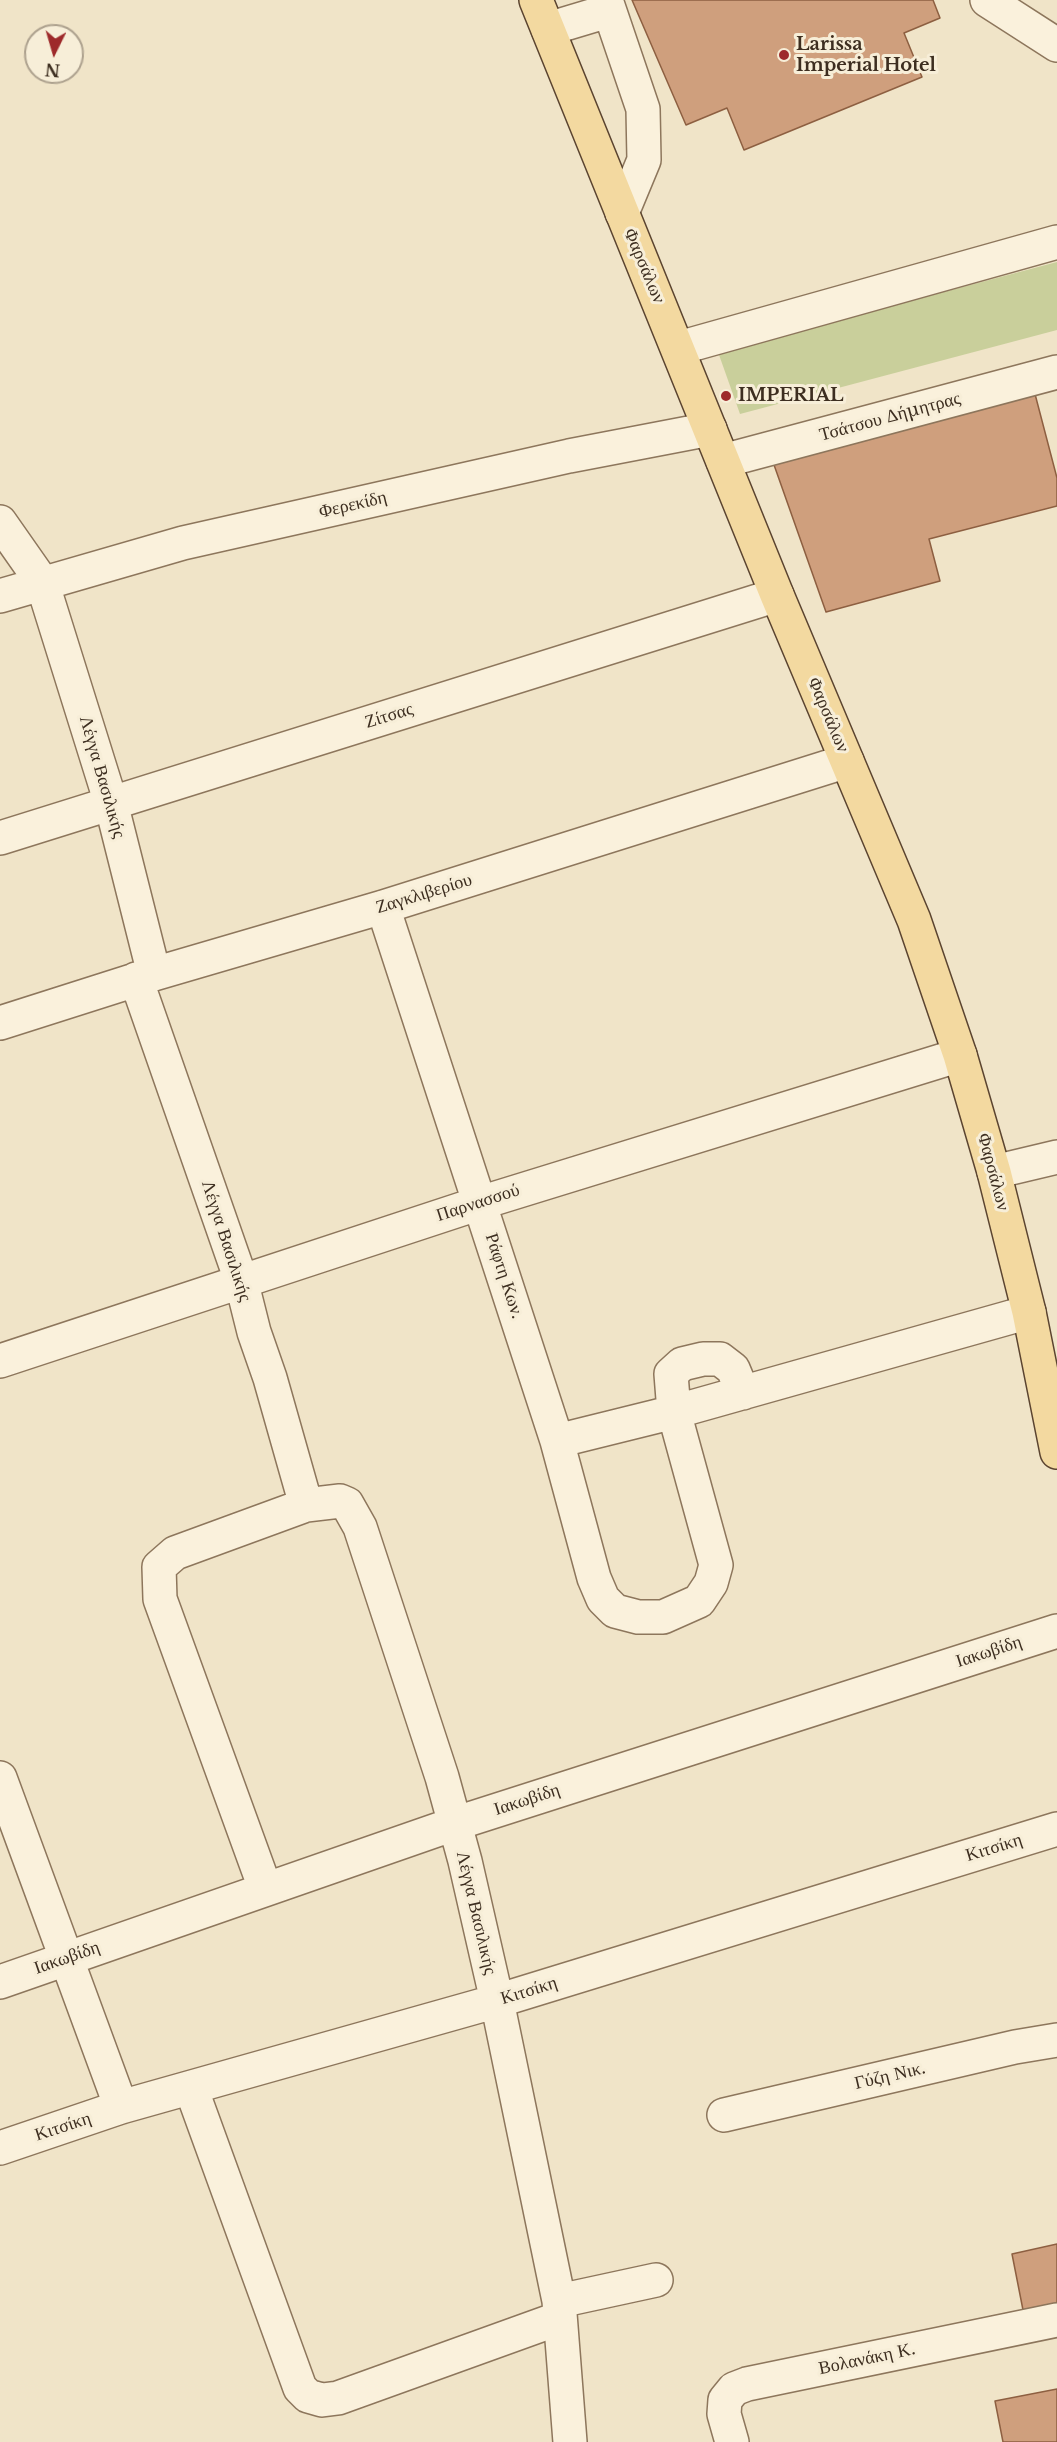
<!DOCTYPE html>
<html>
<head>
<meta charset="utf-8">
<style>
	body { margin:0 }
	#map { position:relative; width:1057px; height:2442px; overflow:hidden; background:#f0e4c8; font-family:"Libre Baskerville",serif }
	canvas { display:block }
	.north { position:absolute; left:24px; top:24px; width:60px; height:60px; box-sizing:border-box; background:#f7eed8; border:2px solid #ada18e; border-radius:50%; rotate:185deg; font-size:16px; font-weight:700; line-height:24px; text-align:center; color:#3d2e20 }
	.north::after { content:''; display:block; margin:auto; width:21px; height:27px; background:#9e2a2b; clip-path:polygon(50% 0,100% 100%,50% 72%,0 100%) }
</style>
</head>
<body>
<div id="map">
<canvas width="1057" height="2442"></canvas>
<div class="north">N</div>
</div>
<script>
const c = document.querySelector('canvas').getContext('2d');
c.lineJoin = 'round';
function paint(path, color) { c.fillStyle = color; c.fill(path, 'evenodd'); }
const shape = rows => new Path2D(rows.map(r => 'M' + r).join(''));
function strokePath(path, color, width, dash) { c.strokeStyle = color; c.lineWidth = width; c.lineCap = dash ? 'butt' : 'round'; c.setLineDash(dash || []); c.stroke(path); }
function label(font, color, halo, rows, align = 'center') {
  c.font = font + ' "Libre Baskerville",serif'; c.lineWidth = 6; c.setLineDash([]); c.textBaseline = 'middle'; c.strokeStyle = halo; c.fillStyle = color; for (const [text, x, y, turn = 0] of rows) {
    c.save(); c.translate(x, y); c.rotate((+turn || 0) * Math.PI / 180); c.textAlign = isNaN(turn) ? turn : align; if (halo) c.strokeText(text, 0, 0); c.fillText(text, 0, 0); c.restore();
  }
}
paint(shape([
	[1057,262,1057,330,740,414,718,352]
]), '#c9cf9b');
const building = shape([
	[632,0,933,0,940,18,904,33,922,77,744,150,727,108,686,125,632,0],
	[1035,394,1057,478,1057,506,929,539,940,581,826,612,773,462,1035,394],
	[1057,2244,1057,2303,1023,2310,1012,2254,1057,2244],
	[1057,2389,1057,2442,1003,2442,995,2401,1057,2389]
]);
paint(building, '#cf9f7d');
strokePath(building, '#8d5f41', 1.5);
const minor = shape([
	[606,0,643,109,644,160,622,213],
	[987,0,1057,45],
	[548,29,608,11],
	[679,348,1057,242],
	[723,461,1057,372],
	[0,522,42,582,111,803,154,974],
	[0,596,183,543,569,456,710,429],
	[0,838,777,595],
	[383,907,557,1441,594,1578,603,1599,615,1611,638,1617,663,1617,699,1601,711,1583,716,1565,674,1412,671,1374,682,1364,703,1359,720,1359,733,1369,743,1393],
	[136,979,241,1280,254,1332,270,1378,306,1505],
	[0,1023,154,974,383,907,847,761],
	[994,1172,1057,1157],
	[0,1361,480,1203,960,1055],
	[557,1441,674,1412,1029,1312],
	[0,1778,121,2107],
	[265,1888,160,1599,159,1567,175,1553,306,1505,340,1501,347,1504,360,1527,442,1777,465,1861,497,2001,559,2301,570,2442],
	[0,1982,454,1824,1057,1631],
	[191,2088,300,2388,308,2396,322,2400,338,2398,560,2318],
	[724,2115,1015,2047,1057,2040],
	[0,2148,121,2107,497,2001,1057,1829],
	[559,2301,656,2280],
	[732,2442,724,2414,725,2400,734,2389,747,2384,1057,2320]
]);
const major = shape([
	[536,0,777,595,914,920,960,1055,994,1172,1029,1312,1057,1452]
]);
strokePath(minor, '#8d765c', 36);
strokePath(major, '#5b4430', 36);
strokePath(minor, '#faf1dc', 33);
strokePath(major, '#f3d9a0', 33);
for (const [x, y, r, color] of [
	[784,55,6,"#9e2a2b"],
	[726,396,6,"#9e2a2b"]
]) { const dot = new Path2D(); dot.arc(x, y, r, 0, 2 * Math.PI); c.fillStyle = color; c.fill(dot); strokePath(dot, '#f7eed8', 2); }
label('bold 18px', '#3d2e20', '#f7eed8', [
	["Larissa",796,45],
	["Imperial Hotel",796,66],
	["IMPERIAL",738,396]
], 'left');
label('18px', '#3d2e20', '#f7eed8', [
	["Φαρσάλων",644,266,67],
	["Τσάτσου Δήμητρας",890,417,-15],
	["Φερεκίδη",353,505,-13],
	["Φαρσάλων",828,715,67],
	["Ζίτσας",389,716,-17],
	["Λέγγα Βασιλικής",102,777,74],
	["Ζαγκλιβερίου",424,894,-17],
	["Φαρσάλων",993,1172,75],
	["Παρνασσού",478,1203,-18],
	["Λέγγα Βασιλικής",226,1241,72],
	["Ράφτη Κων.",504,1276,72],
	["Ιακωβίδη",989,1652,-18],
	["Ιακωβίδη",527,1800,-18],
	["Κιτσίκη",994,1848,-17],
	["Λέγγα Βασιλικής",476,1913,77],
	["Ιακωβίδη",67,1958,-19],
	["Κιτσίκη",529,1991,-17],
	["Γύζη Νικ.",890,2076,-13],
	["Κιτσίκη",63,2127,-18],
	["Βολανάκη Κ.",867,2359,-12]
]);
</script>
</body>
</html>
